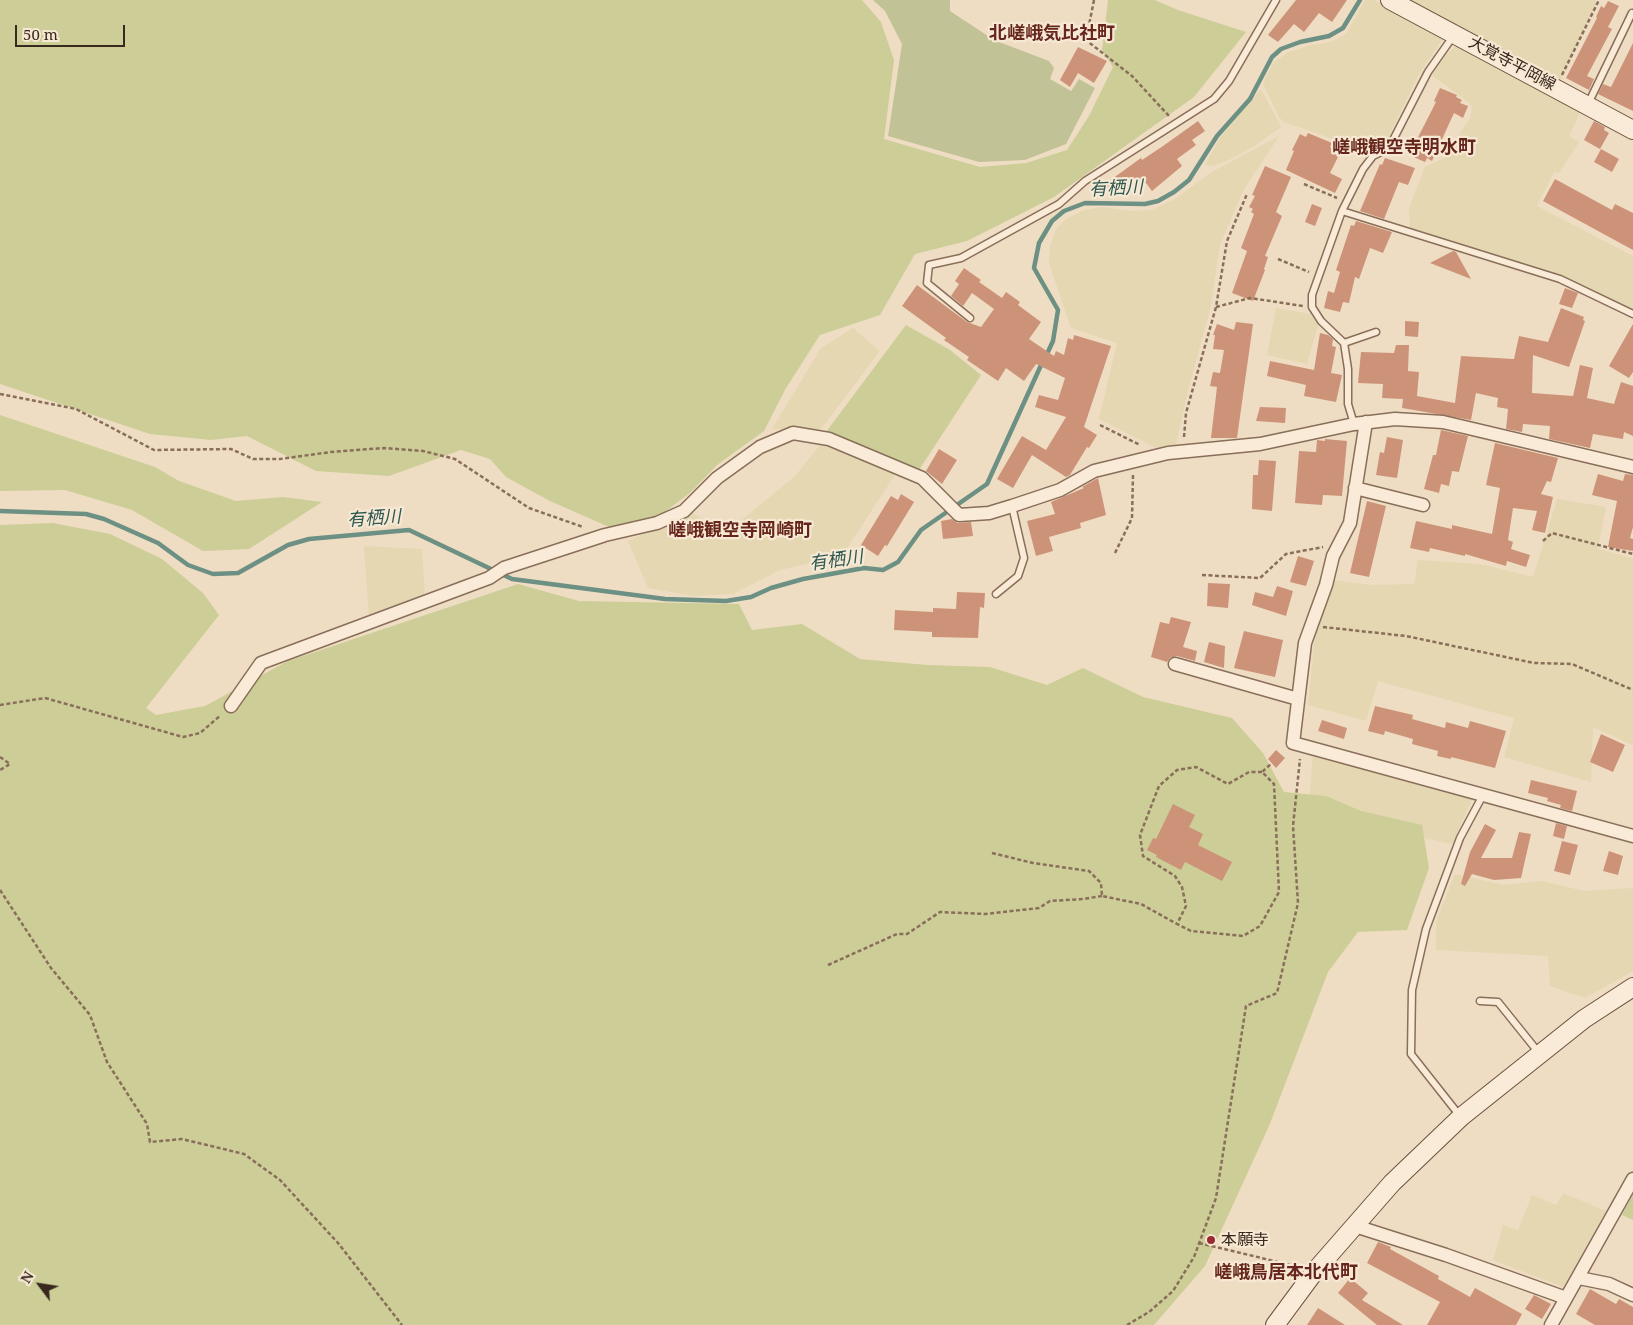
<!DOCTYPE html>
<html>
<head>
<meta charset="utf-8">
<style>
	body { margin:0 }
	#map { position:relative; width:1633px; height:1325px; overflow:hidden; background:#efddc3; font-family:"Noto Serif",serif }
	canvas { display:block }
	.north { position:absolute; left:15px; top:1260px; width:50px; height:50px; -webkit-text-stroke:4px #f6e8d3; paint-order:stroke; rotate:301deg; font-size:14px; font-weight:700; line-height:20px; text-align:center; color:#39281e }
	.north::after { content:''; display:block; margin:auto; width:18px; height:22px; background:#39281e; clip-path:polygon(50% 0,100% 100%,50% 72%,0 100%) }
	.scale { position:absolute; left:15px; top:25px; width:110px; height:22px; box-sizing:border-box; border:2px solid #39281e; border-top:0; padding-left:6px; font-size:15px; line-height:18px; white-space:nowrap; color:#39281e; -webkit-text-stroke:4px #f6e8d3; paint-order:stroke }
</style>
</head>
<body>
<div id="map">
<canvas width="1633" height="1325"></canvas>
<div class="north">N</div>
<div class="scale">50 m</div>
</div>
<script>
const c = document.querySelector('canvas').getContext('2d');
c.lineJoin = 'round';
function paint(path, color) { c.fillStyle = color; c.fill(path, 'evenodd'); }
const shape = rows => new Path2D(rows.map(r => 'M' + r).join(''));
function strokePath(path, color, width, dash) { c.strokeStyle = color; c.lineWidth = width; c.lineCap = dash ? 'butt' : 'round'; c.setLineDash(dash || []); c.stroke(path); }
function label(font, color, halo, rows, align = 'center') {
  c.font = font + ' "Noto Serif","Noto Sans JP",serif'; c.lineWidth = 4.5; c.setLineDash([]); c.textBaseline = 'middle'; c.strokeStyle = halo; c.fillStyle = color; for (const [text, x, y, turn = 0] of rows) {
    c.save(); c.translate(x, y); c.rotate((+turn || 0) * Math.PI / 180); c.textAlign = isNaN(turn) ? turn : align; if (halo) c.strokeText(text, 0, 0); c.fillText(text, 0, 0); c.restore();
  }
}
paint(shape([
	[1365,0,1374,0,1444,37,1419,74,1389,136,1382,144,1372,150,1356,147,1284,122,1279,117,1263,84,1274,62,1287,53,1307,46,1331,42,1346,34],
	[1404,0,1596,0,1597,3,1560,81],
	[1455,47,1465,47,1581,110,1569,136,1579,142,1559,173,1554,172,1537,206,1633,256,1633,309,1564,276,1410,228,1409,208,1425,167,1444,158,1470,118,1472,107,1468,102,1432,75,1444,57],
	[1261,89,1281,127,1253,147,1227,161,1212,166,1205,165,1221,136],
	[1279,136,1243,191,1220,245,1211,306,1189,387,1176,444,1156,448,1099,419,1117,343,1071,328,1049,263,1050,247,1056,229,1066,219,1084,210,1102,207,1130,211,1152,210,1175,199,1210,173],
	[1276,308,1310,314,1318,325,1307,364,1267,355],
	[853,328,880,351,820,430,772,429,821,348],
	[821,444,896,473,842,556,780,570,733,594,694,596,648,588,628,541,691,512,726,533,795,476],
	[1557,499,1606,507,1598,549,1633,558,1633,745,1593,727,1591,782,1504,757,1514,718,1378,681,1366,721,1308,705,1315,636,1333,580,1371,585,1414,584,1418,560,1480,564,1533,577],
	[364,546,422,549,425,598,369,619],
	[1313,753,1473,797,1452,844,1308,813],
	[1455,874,1503,885,1541,881,1584,891,1633,888,1633,971,1585,998,1550,986,1548,956,1436,950,1436,922],
	[1563,1193,1606,1211,1563,1287,1493,1260,1503,1225,1518,1230,1532,1195,1556,1205]
]), '#e4d7b1');
paint(shape([
	[0,0,862,0,881,22,894,60,884,139,980,167,1026,163,1067,150,1089,116,1113,67,1102,50,1108,0,1155,0,1178,10,1246,32,1194,97,1054,197,967,241,915,254,880,315,820,335,786,388,764,431,717,465,691,492,662,514,616,530,550,501,506,477,490,459,461,450,389,476,316,471,247,436,211,440,150,434,0,384],
	[906,325,950,350,981,375,919,470,826,432],
	[0,415,155,467,179,481,236,501,283,497,322,502,249,549,203,551,132,510,65,490,0,491],
	[53,523,110,534,162,559,203,593,219,615,146,708,156,715,205,706,288,661,518,584,579,601,739,604,752,630,802,624,860,659,927,665,990,667,1047,685,1083,668,1143,697,1232,718,1263,753,1284,792,1326,796,1361,811,1422,825,1429,868,1407,930,1358,932,1328,972,1269,1126,1205,1266,1154,1325,0,1325,0,525],
	[1633,1194,1633,1220,1622,1215]
]), '#cccd97');
paint(shape([
	[873,0,950,0,950,11,994,40,1049,61,1054,68,1050,79,1071,91,1079,79,1095,88,1066,144,1025,160,979,162,888,136,902,44,885,11]
]), '#c1c296');
strokePath(shape([
	[1046,356,1053,341,1058,310,1034,268,1039,243,1052,221,1064,211,1085,203,1145,204,1158,201,1174,192,1189,180,1217,136,1250,99,1272,57,1281,49,1300,42,1329,36,1343,28,1360,0],
	[0,511,86,514,104,519,158,543,188,565,213,574,238,573,288,545,309,539,409,530,512,579,665,599,726,601,751,597,771,588,803,579,864,568,883,570,898,562,921,530,987,484,1042,363]
]), '#6c9083', 4.5);
paint(shape([
	[1296,0,1347,0,1332,22,1319,13,1304,32,1294,24,1278,42,1268,35],
	[1608,1,1619,6,1608,27,1612,29,1587,76,1594,79,1589,90,1566,78,1597,18,1596,17,1601,6,1604,8],
	[1633,43,1633,111,1598,94,1603,84,1611,87],
	[1078,47,1107,61,1094,83,1078,73,1070,87,1060,80],
	[1440,88,1457,95,1456,97,1462,100,1460,103,1468,106,1463,118,1454,113,1432,161,1427,158,1425,162,1409,155,1436,102,1434,101],
	[1198,121,1205,131,1192,140,1196,145,1177,159,1182,166,1152,191,1146,183,1138,189,1133,182,1113,196,1105,184,1141,158,1142,160,1163,146],
	[1594,121,1605,127,1604,130,1609,133,1600,149,1584,140],
	[1308,133,1332,143,1330,147,1338,151,1336,156,1338,157,1330,173,1342,179,1335,193,1286,170,1294,151,1292,150,1300,134,1306,137],
	[1601,149,1619,159,1612,172,1594,162],
	[1385,158,1415,168,1408,185,1399,182,1384,219,1360,211,1380,164,1382,165],
	[1265,166,1291,177,1276,212,1282,216,1265,256,1268,257,1264,269,1265,270,1253,301,1232,293,1247,251,1241,248,1254,214,1251,212,1253,209,1249,207,1255,196,1252,195],
	[1555,179,1612,210,1615,204,1633,213,1633,250,1543,201],
	[1312,204,1322,208,1315,226,1305,222],
	[1356,221,1392,232,1383,253,1370,248,1359,279,1355,277,1349,303,1343,302,1340,312,1324,308,1328,291,1334,293,1340,272,1336,270,1351,225,1354,226],
	[1453,251,1456,252,1471,279,1430,263],
	[964,268,981,280,979,282,1002,298,1006,292,1020,302,1018,305,1041,322,1029,339,1054,356,1056,351,1064,355,1068,338,1073,340,1074,335,1111,346,1084,427,1097,435,1089,448,1087,447,1070,475,1066,477,1032,455,1013,488,997,479,1022,436,1046,450,1066,417,1035,407,1039,395,1058,400,1065,378,1036,364,1024,381,1006,368,998,381,967,360,969,357,944,340,946,338,902,306,917,285,967,322,981,327,994,309,972,293,963,306,951,296,959,284,955,281],
	[1565,288,1578,293,1572,308,1559,304],
	[1561,308,1584,317,1583,320,1585,321,1569,367,1533,355,1532,393,1573,396,1580,365,1593,368,1587,398,1614,404,1621,382,1633,386,1633,436,1624,432,1623,439,1593,434,1590,448,1549,439,1550,426,1523,424,1522,432,1506,429,1508,409,1497,407,1498,398,1476,393,1471,420,1402,408,1403,399,1382,398,1383,384,1358,383,1361,352,1394,353,1396,345,1409,345,1408,371,1419,372,1417,396,1455,403,1461,356,1514,359,1519,336,1548,342],
	[1405,321,1419,322,1418,337,1405,336],
	[1236,322,1253,324,1237,438,1211,438,1217,387,1210,386,1213,372,1220,373,1224,350,1213,349,1215,335,1213,335,1217,324,1234,330],
	[1633,324,1633,372,1629,378,1609,366],
	[1320,333,1328,335,1333,339,1332,346,1336,347,1331,373,1342,375,1336,402,1304,396,1306,385,1267,376,1270,361,1314,370],
	[1260,407,1286,408,1285,423,1256,421],
	[1441,430,1468,436,1459,472,1452,471,1449,486,1441,484,1439,493,1424,489,1433,455,1436,455],
	[1387,437,1403,440,1397,478,1376,475,1380,452,1384,453],
	[1325,439,1347,441,1342,496,1323,495,1322,505,1295,503,1299,451,1316,452,1317,440,1325,441],
	[1495,443,1558,458,1551,482,1547,481,1541,494,1553,497,1545,533,1532,530,1537,511,1513,508,1508,540,1513,542,1511,549,1530,555,1526,567,1507,561,1506,566,1465,554,1465,556,1430,548,1429,552,1410,548,1416,521,1452,529,1452,525,1492,534,1500,488,1486,485],
	[939,449,957,460,942,484,926,471],
	[1259,460,1276,461,1272,511,1252,509,1253,475,1258,475],
	[1598,474,1623,481,1625,474,1633,475,1633,527,1630,538,1633,539,1633,551,1608,547,1617,501,1592,495],
	[1098,478,1106,515,1080,523,1081,528,1049,537,1053,551,1036,556,1027,521,1055,514,1051,502,1084,488,1082,487],
	[901,494,914,502,887,546,885,545,878,556,861,545,891,496,898,500],
	[1367,501,1386,506,1369,577,1350,573],
	[952,519,957,523,971,522,973,536,943,539,941,521],
	[1298,556,1314,561,1306,586,1290,582],
	[1208,583,1230,584,1228,608,1207,606],
	[1277,586,1293,591,1286,616,1252,605,1255,592,1273,597],
	[957,592,985,593,984,608,980,607,978,638,932,637,932,632,894,630,895,610,933,612,933,608,956,609],
	[1171,617,1191,622,1183,647,1197,651,1195,661,1177,656,1170,658,1167,662,1151,657,1160,622,1169,624],
	[1244,631,1283,640,1275,677,1234,668],
	[1209,642,1225,646,1224,668,1204,662],
	[1375,706,1413,715,1412,719,1445,728,1446,722,1468,728,1470,721,1506,731,1495,768,1451,757,1451,759,1437,756,1438,751,1412,744,1413,739,1385,731,1384,735,1368,731],
	[1322,720,1347,728,1344,739,1318,731],
	[1601,734,1625,745,1613,772,1590,762],
	[1276,750,1285,758,1276,768,1268,759],
	[1531,780,1577,791,1572,811,1560,808,1561,805,1547,801,1548,798,1528,793],
	[1173,804,1195,815,1189,827,1203,834,1198,845,1232,862,1222,881,1185,862,1181,870,1156,857,1157,855,1147,850,1153,838,1156,839],
	[1556,823,1567,826,1564,839,1553,836],
	[1485,824,1496,830,1481,858,1512,858,1519,832,1531,834,1521,878,1494,880,1472,874,1465,886,1461,884,1470,852],
	[1562,841,1578,845,1570,875,1554,871],
	[1609,851,1623,856,1618,875,1603,871],
	[1378,1242,1391,1247,1390,1249,1439,1276,1438,1279,1470,1297,1475,1288,1522,1314,1516,1325,1427,1325,1440,1302,1367,1263],
	[1350,1278,1368,1293,1362,1300,1403,1325,1377,1325,1338,1293],
	[1590,1289,1616,1304,1619,1299,1633,1307,1633,1325,1595,1325,1576,1314],
	[1534,1295,1551,1304,1542,1319,1525,1309],
	[1318,1308,1345,1325,1307,1325]
]), '#cd9379');
const lane = shape([
	[1588,104,1632,13],
	[1342,211,1560,279,1633,314],
	[970,318,927,283,929,265,961,258,1059,204,1085,181,1214,99,1229,81,1276,0],
	[1344,343,1376,332],
	[1354,424,1348,404,1348,369,1344,343,1321,321,1312,307,1312,295,1342,211,1363,169,1373,156,1385,150,1392,142,1428,72,1454,35],
	[996,594,1018,576,1024,558,1012,506],
	[1480,1001,1498,1002,1539,1053],
	[1460,1116,1411,1054,1412,990,1426,929,1460,838,1483,795]
]);
const street = shape([
	[1366,422,1350,523,1333,556,1326,585,1305,643,1293,743,1633,836],
	[1355,488,1423,505],
	[1175,664,1298,699],
	[231,706,261,663,489,578,504,568,605,535,657,523,684,511,717,478,760,447,793,433,829,439,922,478,959,515,989,513,1012,506,1060,490,1094,471,1168,453,1260,444,1354,424,1395,419,1443,422,1633,467],
	[1355,1226,1446,1255,1566,1298],
	[1579,1278,1609,1284,1633,1295],
	[1551,1325,1633,1179]
]);
const secondary = shape([
	[1390,0,1633,130],
	[1275,1325,1315,1271,1392,1183,1461,1117,1584,1019,1633,987]
]);
strokePath(lane, '#896e5a', 9);
strokePath(street, '#896e5a', 15);
strokePath(secondary, '#6b4f3d', 20);
strokePath(shape([
	[1094,0,1086,40,1132,76,1169,116],
	[1562,75,1599,0],
	[1304,184,1337,198],
	[1278,259,1309,272],
	[1216,307,1250,298,1303,306],
	[0,394,76,409,154,450,231,449,253,459,280,459,331,452,384,448,423,451,455,459,529,508,583,527],
	[1100,425,1140,445],
	[1184,437,1186,413,1216,307,1227,241,1247,194],
	[1543,541,1552,533,1633,554],
	[1115,553,1132,518,1133,475],
	[1202,575,1260,578,1286,554,1323,547],
	[1323,627,1406,636,1534,663,1572,664,1633,690],
	[0,705,45,698,183,737,200,733,221,715],
	[0,757,10,764,0,770],
	[1262,772,1249,772,1228,784,1196,767,1177,770,1159,786,1140,835,1143,856,1175,876,1182,887,1186,906,1177,924,1191,931,1243,936,1260,926,1279,892,1274,784,1262,772,1272,763],
	[992,853,1033,863,1089,871,1101,883,1102,896,1141,904,1177,924],
	[0,890,51,968,90,1015,107,1062,147,1124,150,1142,182,1139,244,1154,280,1180,338,1243,402,1325],
	[828,965,897,934,907,934,940,912,985,914,1039,908,1050,901,1083,899,1102,896],
	[1199,1243,1299,1267],
	[1127,1325,1149,1312,1173,1291,1194,1257,1216,1198,1246,1006,1277,993,1298,903,1293,826,1300,759]
]), '#896e5a', 2.5, [4, 2.5]);
strokePath(lane, '#f9ebd7', 6);
strokePath(street, '#f9ebd7', 12);
strokePath(secondary, '#f9ebd7', 18);
for (const [x, y, r, color] of [
	[1211,1240,5,"#992935"]
]) { const dot = new Path2D(); dot.arc(x, y, r, 0, 2 * Math.PI); c.fillStyle = color; c.fill(dot); strokePath(dot, '#f6e8d3', 2); }
label('16px', '#39281e', '#f6e8d3', [
	["大覚寺平岡線",1512,64,28]
]);
label('16px', '#39281e', '#f6e8d3', [
	["本願寺",1221,1240]
], 'left');
label('bold 18px', '#66251d', '#f6e8d3', [
	["北嵯峨気比社町",1052,34],
	["嵯峨観空寺明水町",1404,148],
	["嵯峨観空寺岡崎町",740,531],
	["嵯峨鳥居本北代町",1286,1273]
]);
label('italic 18px', '#2d5952', '#f6e8d3', [
	["有栖川",1116,189,-3],
	["有栖川",374,519,-4],
	["有栖川",836,561,-8]
]);
</script>
</body>
</html>
